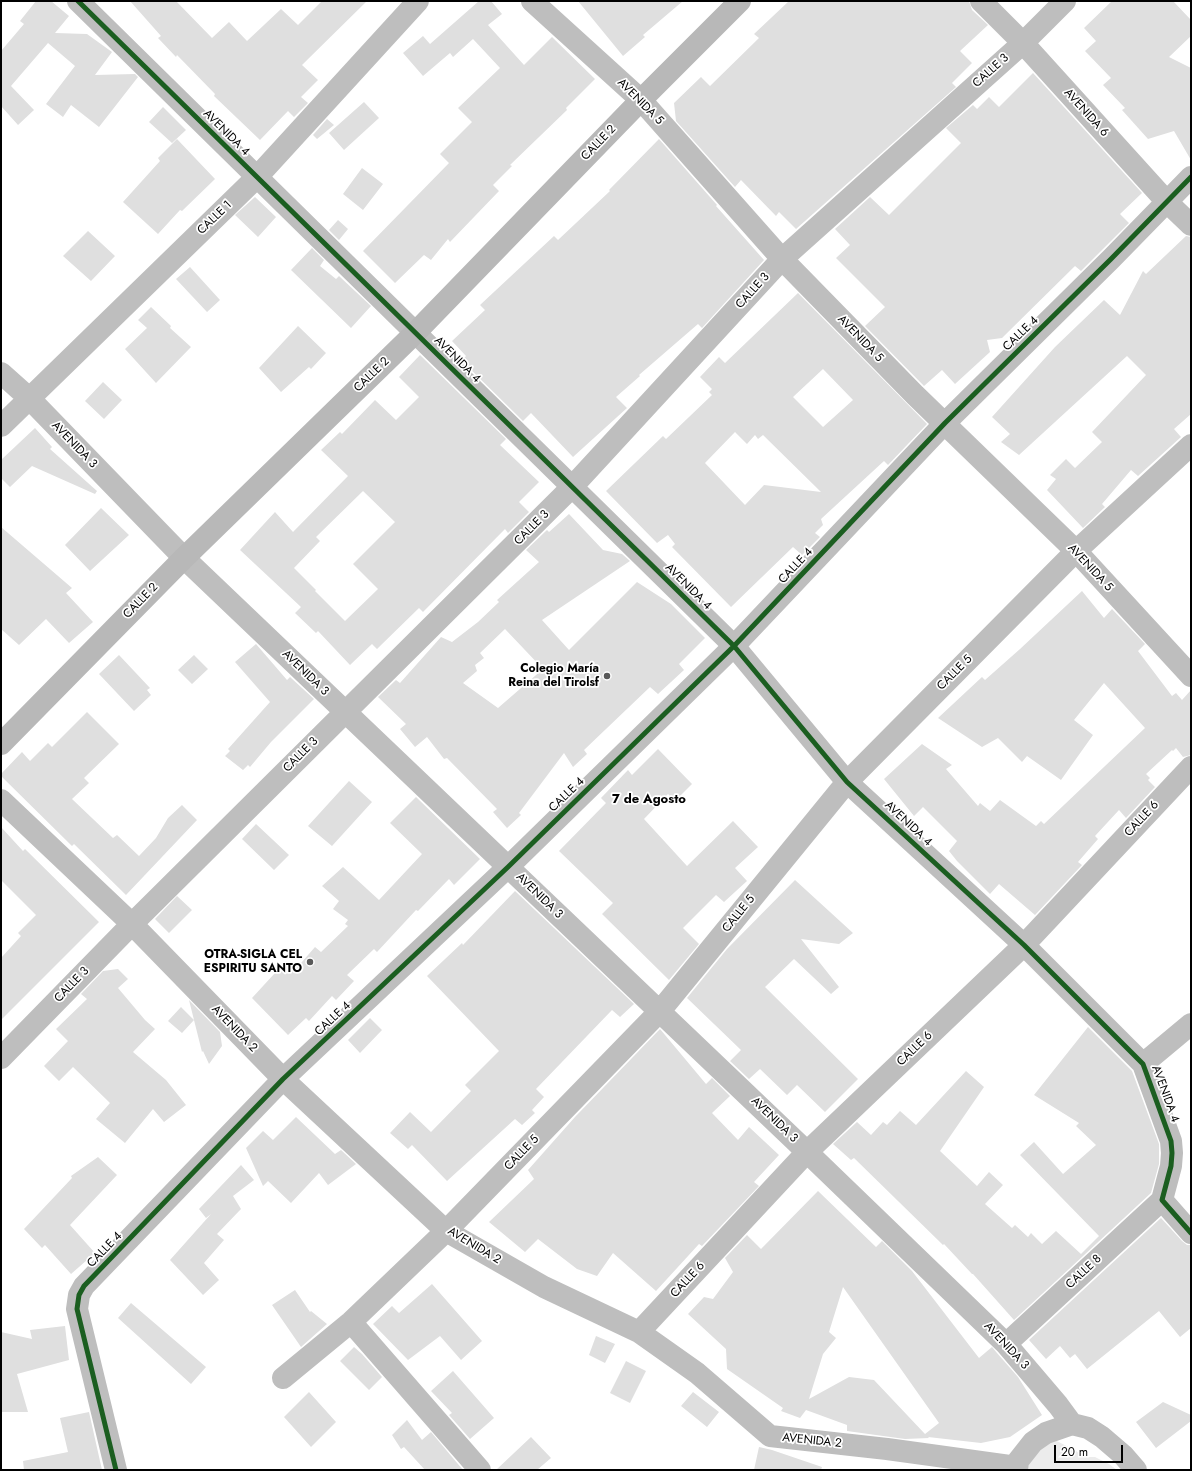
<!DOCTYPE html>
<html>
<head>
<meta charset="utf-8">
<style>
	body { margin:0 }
	#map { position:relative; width:1192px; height:1471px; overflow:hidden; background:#fff; font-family:Jost,sans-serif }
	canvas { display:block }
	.frame { position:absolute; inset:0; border:2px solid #000; pointer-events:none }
	.scale { position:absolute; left:1054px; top:1445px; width:69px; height:18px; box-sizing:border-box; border:2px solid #000; border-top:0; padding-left:5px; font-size:12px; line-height:14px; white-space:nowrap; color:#000; -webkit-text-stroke:3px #fff; paint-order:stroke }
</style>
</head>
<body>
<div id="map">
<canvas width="1192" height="1471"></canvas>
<div class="frame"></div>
<div class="scale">20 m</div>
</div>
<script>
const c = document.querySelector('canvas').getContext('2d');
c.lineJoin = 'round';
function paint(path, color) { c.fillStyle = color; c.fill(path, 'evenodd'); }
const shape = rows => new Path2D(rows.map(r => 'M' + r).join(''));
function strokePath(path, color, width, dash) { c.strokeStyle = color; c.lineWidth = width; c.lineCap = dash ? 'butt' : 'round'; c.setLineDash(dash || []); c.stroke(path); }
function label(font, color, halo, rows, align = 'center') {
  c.font = font + ' Jost,sans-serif'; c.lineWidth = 3.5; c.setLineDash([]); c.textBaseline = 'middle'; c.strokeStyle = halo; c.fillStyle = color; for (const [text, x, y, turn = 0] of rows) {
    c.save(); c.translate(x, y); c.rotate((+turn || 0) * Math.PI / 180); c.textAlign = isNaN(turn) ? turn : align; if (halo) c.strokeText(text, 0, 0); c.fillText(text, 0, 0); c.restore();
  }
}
paint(shape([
	[1055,1440,1076,1451,1084,1457,1095,1457,1109,1464,1117,1470,1025,1470,1025,1457]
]), '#ececec');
paint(shape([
	[36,1,51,1,69,16,55,33,87,34,112,52,95,75,135,74,138,77,99,127,71,105,63,117,46,104,75,66,48,43,11,86,34,110,18,125,1,106,1,51,24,24,20,21],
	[130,1,176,1,212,38,229,22,247,41,281,9,298,25,322,1,367,1,302,65,318,80,301,97,308,103,294,117,288,111,260,140,214,96,215,94,177,55,176,57,158,38,161,36],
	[479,1,491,1,502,14,488,25,524,65,552,37,595,79,566,108,567,110,510,165,512,166,493,185,499,191,450,242,448,239,431,260,424,255,395,283,363,251,449,163,440,154,472,122,458,108,500,68,473,39,453,57,450,53,423,76,403,53,423,36,430,44],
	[578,1,683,1,643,35,645,37,623,56],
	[789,1,969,1,972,10,988,25,960,51,972,63,952,83,956,87,796,229,779,212,776,216,741,180,735,187,676,121,674,103,701,77,710,86,759,38,754,34],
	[1112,1,1173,1,1191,20,1191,36,1169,57,1191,68,1191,160,1174,131,1148,139,1122,110,1125,108,1103,85,1111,78,1085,51,1096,41,1084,28],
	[1033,73,1142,193,1120,214,1129,223,1081,271,1075,266,1002,338,987,340,990,352,955,384,942,370,924,386,865,326,885,307,836,258,850,245,835,229,870,197,889,215,961,143,946,128,973,105,977,109,989,97,999,107],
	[364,102,379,118,344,150,329,133],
	[163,107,186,130,172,143,149,122],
	[327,119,334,125,317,139,313,135],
	[177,139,215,179,182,211,180,210,158,234,123,202,160,161,158,158],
	[659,139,717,205,716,206,764,260,702,328,698,324,639,375,640,376,616,397,627,408,573,457,531,413,523,421,462,361,466,356,452,341,485,310,480,305,554,236,558,240,610,191,609,190],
	[362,168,383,184,363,210,343,194],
	[255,197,276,217,258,237,235,215],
	[338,220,348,229,339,240,329,230],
	[88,231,115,256,91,281,63,256],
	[1186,236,1191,237,1191,414,1174,429,1181,437,1138,476,1131,470,1102,504,1105,507,1083,528,1047,490,1056,479,1050,475,1066,459,1075,468,1102,442,1092,432,1146,375,1127,356,1019,455,1001,442,1010,434,992,417,1055,347,1104,300,1120,315,1143,271,1146,274],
	[312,248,324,260,320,266,336,279,339,276,371,306,351,328,291,270],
	[190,267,220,300,207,312,176,279],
	[798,293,927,424,888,465,884,461,821,519,823,525,815,533,820,537,802,555,793,547,731,607,672,547,675,544,668,535,657,543,606,491,663,436,666,439,712,395,709,392,712,389,700,377,719,357,725,363],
	[823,369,853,400,823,427,793,397],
	[735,432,747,444,755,435,758,439,763,435,821,492,764,485,745,505,705,463],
	[151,307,171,326,170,328,191,347,156,383,125,349,147,328,138,320],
	[298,326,326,353,311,369,309,367,281,392,259,368],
	[420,355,506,439,500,445,539,482,519,502,529,512,508,533,505,529,423,612,419,608,377,649,372,644,350,665,318,631,316,633,295,613,301,607,240,550,275,512,293,532,348,476,321,450,340,432,342,434,375,400,396,420,419,397,399,377],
	[363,491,395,522,353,564,378,589,345,621,315,591,316,590,294,568,320,541,316,537],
	[103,382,122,400,104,419,85,401],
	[35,428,52,447,50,449,97,491,95,494,32,466,10,487,1,478,1,460],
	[101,508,129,535,90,571,65,545],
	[569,514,603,550,622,554,630,561,542,620,569,650,637,582,671,604,705,638,679,664,684,670,658,694,650,687,584,750,587,754,573,767,564,753,519,813,521,815,507,828,493,812,497,809,447,758,444,759,427,737,415,747,400,729,406,724,378,697,396,680,400,683,441,637,452,642,478,622,499,602,497,600,539,562,526,550,547,530,549,532],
	[505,629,543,669,498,708,463,683,477,671,475,665,484,658,480,653],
	[1,527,72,588,66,593,93,622,69,643,46,619,19,645,1,629],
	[1082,591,1104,618,1112,609,1145,644,1138,651,1172,696,1176,693,1182,700,1191,690,1191,755,1183,757,1176,748,1173,751,1172,750,1146,774,1150,778,1148,780,1155,787,1126,818,1119,810,1095,836,1098,839,1078,862,1082,865,1035,915,999,884,990,894,957,861,949,851,957,841,923,807,914,816,884,779,922,744,952,765,946,769,978,806,980,803,990,811,1000,800,1036,826,1041,821,1044,824,1145,728,1104,683,1074,720,1093,735,1061,780,1027,756,1022,762,998,738,982,747,938,718,982,677,985,680,1020,649],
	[256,644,287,680,290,677,314,699,271,742,250,767,248,765,243,770,225,756,230,751,228,749,270,702,235,662],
	[119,655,150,688,147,690,151,695,134,711,99,674],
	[194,655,208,669,192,684,178,670],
	[87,712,119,744,84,778,89,783,72,799,113,838,117,835,139,856,156,838,168,818,182,805,197,820,126,895,74,844,72,846,1,776,1,774,22,752,30,761,48,743,52,747],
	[658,749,692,784,675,801,668,794,644,819,687,866,733,821,758,847,735,868,747,881,724,902,716,895,683,928,699,944,669,980,602,914,613,903,559,851,606,803,601,798,628,770,632,775],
	[349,781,372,802,332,846,308,826],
	[416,797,480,859,454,885,449,879,418,911,416,910,377,952,374,949,347,975,354,981,336,1000,332,996,309,1021,306,1018,288,1035,252,998,286,961,295,970,315,947,321,952,348,926,345,924,348,920,333,909,339,901,322,886,343,867,379,900,422,854,390,823],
	[256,824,289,855,274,870,242,839],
	[1,827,23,851,25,849,99,922,1,1020,1,958,21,936,18,933,36,915,1,880],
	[795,880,853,933,839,944,801,939,839,987,831,994,794,959,765,987,858,1079,825,1112,797,1085,787,1095,760,1069,749,1079,730,1061,741,1050,687,998,727,949],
	[515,891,634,1004,620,1017,612,1010,536,1089,544,1097,532,1110,535,1113,522,1125,515,1119,447,1181,412,1145,408,1149,390,1133,410,1112,431,1132,471,1091,465,1085,499,1051,427,976,462,943,463,945],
	[177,896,192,910,169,933,155,919],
	[118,969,128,979,118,988,145,1020,155,1029,133,1052,166,1080,186,1105,164,1122,153,1109,125,1143,96,1119,110,1103,73,1067,59,1081,44,1066,68,1041,56,1029,87,999,81,994,103,971],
	[189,1000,220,1032,222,1046,209,1064,203,1051,202,1052],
	[181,1007,194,1020,182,1033,168,1021],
	[370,1018,382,1030,360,1053,348,1040],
	[1088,1027,1132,1071,1159,1144,1159,1164,1151,1193,1014,1320,973,1274,972,1274,944,1244,943,1245,854,1158,851,1160,833,1144,857,1122,871,1135,883,1122,887,1125,900,1111,916,1125,966,1071,984,1087,940,1151,977,1186,989,1172,1003,1185,985,1204,1012,1228,1015,1225,1028,1237,1031,1233,1042,1244,1056,1231,1081,1254,1099,1236,1020,1155,1034,1142,1063,1174,1096,1145,1076,1126,1079,1123,1034,1095],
	[660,1029,706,1084,712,1078,730,1096,712,1113,738,1140,749,1127,779,1155,754,1182,759,1186,702,1246,699,1244,656,1291,613,1253,597,1276,577,1269,538,1239,525,1252,489,1222,534,1179,528,1170,575,1117],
	[296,1117,335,1154,341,1150,356,1164,328,1185,319,1173,291,1203,268,1181,263,1186,246,1148,263,1131,273,1140],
	[98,1157,117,1175,70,1225,95,1253,71,1274,45,1245,42,1248,24,1229,72,1178,71,1176],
	[241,1165,254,1180,233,1196,241,1209,217,1234,224,1240,204,1263,219,1280,203,1295,170,1260,211,1214,206,1218,199,1209],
	[818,1191,876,1247,882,1241,912,1271,979,1358,992,1347,997,1353,1018,1377,1042,1415,1010,1437,981,1443,928,1437,929,1438,905,1439,847,1431,847,1425,806,1410,800,1418,781,1411,783,1408,727,1369,726,1349,688,1314,704,1297,713,1299,733,1272,725,1258,747,1235,761,1249],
	[843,1287,939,1423,925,1434,874,1380,849,1377,809,1399,823,1354,836,1338,829,1332],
	[1161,1218,1182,1241,1187,1245,1191,1245,1191,1328,1180,1337,1159,1311,1087,1369,1075,1354,1070,1358,1060,1346,1046,1359,1029,1340],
	[432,1284,482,1341,461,1360,440,1336,408,1360,373,1324,392,1306,399,1313],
	[295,1290,310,1312,311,1311,327,1324,301,1347,272,1305],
	[131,1303,206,1367,191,1384,118,1318],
	[65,1326,69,1360,17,1374,28,1412,1,1412,1,1332,32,1339,30,1330],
	[596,1336,615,1344,605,1363,589,1355],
	[354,1347,362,1354,382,1377,369,1390,340,1361],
	[626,1361,646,1371,630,1403,610,1393],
	[453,1371,494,1418,470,1439,449,1415,452,1413,431,1391],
	[309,1392,336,1422,311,1447,284,1417],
	[693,1392,719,1412,707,1427,681,1406],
	[1163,1402,1191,1415,1191,1421,1156,1448,1136,1422],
	[89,1412,102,1470,24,1470,23,1461,68,1452,60,1418],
	[407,1420,422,1440,431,1432,463,1470,425,1470,404,1447,401,1449,392,1435],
	[531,1437,551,1458,537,1470,496,1470],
	[759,1447,772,1450,822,1467,821,1470,754,1470]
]), '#dfdfdf');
strokePath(shape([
	[78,1,734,646,847,782,1024,945,1143,1064,1171,1141,1172,1153,1171,1166,1162,1200,1191,1233],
	[532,1,641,100,782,259,915,395,1076,551,1191,676],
	[981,1,1023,43,1167,202,1191,225],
	[1,373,29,398,184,558,807,1152,1006,1344,1058,1405,1072,1424],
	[1,426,257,177,418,1],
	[1,800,132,924,283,1079,446,1231,544,1287,639,1332,697,1373,770,1436,887,1449,1017,1467],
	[1,1058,132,924,572,487,782,259,1023,43,1065,1],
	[1143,1064,1191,1024],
	[351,1322,480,1470],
	[639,1332,807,1152,1024,945,1191,767],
	[1006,1344,1162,1200],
	[283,1378,351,1322,446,1231,660,1011,847,782,1076,551,1191,445],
	[116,1470,77,1309,79,1295,84,1286,283,1079,508,867,734,646,945,423,1111,259,1191,177],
	[1017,1470,1018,1461,1033,1442,1046,1433,1072,1424,1088,1428,1102,1437,1123,1455,1136,1470]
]), '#bebebe', 22);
strokePath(shape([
	[1,744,184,558,415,333,641,100,740,1]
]), '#b8b8b8', 22);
strokePath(shape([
	[78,1,734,646,847,782,1024,945,1143,1064,1171,1141,1172,1153,1171,1166,1162,1200,1191,1233],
	[116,1470,77,1309,79,1295,84,1286,283,1079,508,867,734,646,945,423,1111,259,1191,177]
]), '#1b5e20', 5);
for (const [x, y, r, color] of [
	[607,676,4,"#595959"],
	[310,962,4,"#595959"]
]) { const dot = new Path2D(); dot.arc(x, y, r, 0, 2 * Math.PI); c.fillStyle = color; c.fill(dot); strokePath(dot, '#fff', 1.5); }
label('12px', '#000', '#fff', [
	["CALLE 3",991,71,-42],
	["AVENIDA 5",640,102,45],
	["AVENIDA 6",1086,113,48],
	["AVENIDA 4",226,133,45],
	["CALLE 2",599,143,-46],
	["CALLE 1",215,218,-44],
	["CALLE 3",753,291,-48],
	["CALLE 4",1021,334,-44],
	["AVENIDA 5",860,339,46],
	["AVENIDA 4",457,360,45],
	["CALLE 2",372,375,-44],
	["AVENIDA 3",74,445,46],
	["CALLE 3",532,528,-45],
	["CALLE 4",796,566,-47],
	["AVENIDA 5",1090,568,47],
	["AVENIDA 4",688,587,45],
	["CALLE 2",141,601,-46],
	["AVENIDA 3",305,673,44],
	["CALLE 5",955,673,-45],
	["CALLE 3",301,755,-45],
	["CALLE 4",567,795,-44],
	["CALLE 6",1142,819,-47],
	["AVENIDA 4",908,824,43],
	["AVENIDA 3",539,896,44],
	["CALLE 5",739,914,-51],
	["CALLE 3",72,985,-46],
	["CALLE 4",333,1019,-43],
	["AVENIDA 2",234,1029,46],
	["CALLE 6",915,1049,-44],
	["AVENIDA 4",1165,1094,70],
	["AVENIDA 3",774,1120,44],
	["CALLE 5",522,1153,-46],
	["AVENIDA 2",474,1246,31],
	["CALLE 4",105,1250,-46],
	["CALLE 8",1084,1272,-43],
	["CALLE 6",688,1280,-47],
	["AVENIDA 3",1006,1346,47],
	["AVENIDA 2",812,1441,6]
]);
label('bold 12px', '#000', '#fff', [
	["Colegio María",599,669],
	["Reina del Tirolsf",599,683],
	["OTRA-SIGLA CEL",302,955],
	["ESPIRITU SANTO",302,969]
], 'right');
label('bold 13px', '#000', '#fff', [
	["7 de Agosto",649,800]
]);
</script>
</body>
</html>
